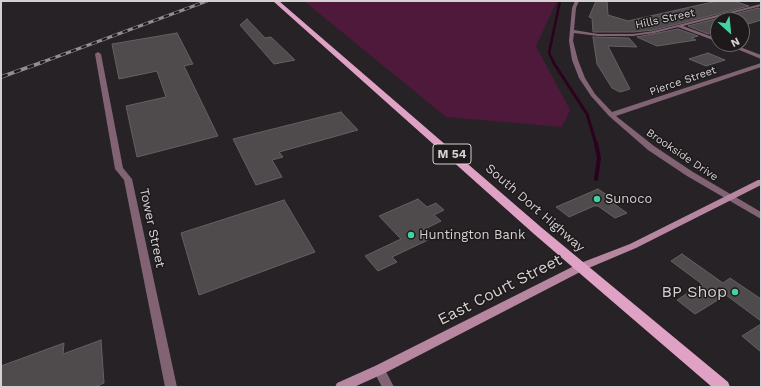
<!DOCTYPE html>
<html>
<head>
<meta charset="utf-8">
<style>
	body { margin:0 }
	#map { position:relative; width:762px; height:388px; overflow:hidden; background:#272225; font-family:"Work Sans",sans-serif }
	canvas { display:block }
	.frame { position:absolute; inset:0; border:2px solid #d4d1d3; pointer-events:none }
	.north { position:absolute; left:710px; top:12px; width:40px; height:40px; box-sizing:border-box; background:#1e191b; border:1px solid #676365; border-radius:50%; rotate:153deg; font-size:11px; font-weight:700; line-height:16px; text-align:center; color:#d4d1d3 }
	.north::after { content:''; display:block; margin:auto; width:14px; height:18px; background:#42d4a0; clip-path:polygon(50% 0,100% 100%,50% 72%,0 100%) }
</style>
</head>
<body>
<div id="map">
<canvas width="762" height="388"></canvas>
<div class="frame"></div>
<div class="north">N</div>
</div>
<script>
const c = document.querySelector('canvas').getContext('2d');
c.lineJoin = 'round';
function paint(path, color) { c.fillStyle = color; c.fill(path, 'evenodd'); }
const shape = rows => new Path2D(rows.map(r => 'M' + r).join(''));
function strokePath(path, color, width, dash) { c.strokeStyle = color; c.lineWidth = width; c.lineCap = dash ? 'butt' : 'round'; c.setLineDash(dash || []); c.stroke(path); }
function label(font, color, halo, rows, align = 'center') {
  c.font = font + ' "Work Sans",sans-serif'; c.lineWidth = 3; c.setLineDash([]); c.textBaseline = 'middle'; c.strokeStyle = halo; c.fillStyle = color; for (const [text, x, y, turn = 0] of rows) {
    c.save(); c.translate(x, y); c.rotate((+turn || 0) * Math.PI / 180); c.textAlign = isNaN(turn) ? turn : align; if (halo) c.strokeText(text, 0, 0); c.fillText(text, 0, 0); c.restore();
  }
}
paint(shape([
	[304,1,557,1,536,46,570,110,562,127,446,117]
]), '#4f193b');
strokePath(shape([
	[554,63,549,53,560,1]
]), '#2c011e', 2.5);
strokePath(shape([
	[553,62,587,114,596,144]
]), '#2c011e', 3);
strokePath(shape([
	[596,143,599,158,596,179]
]), '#2c011e', 4);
const building = shape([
	[596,1,607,1,608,15,628,21,717,1,734,1,749,6,654,30,633,32,593,32,592,18,589,17,596,1],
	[758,8,761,9,761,20,742,26,742,20,718,20,718,31,708,34,688,26,758,8],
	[247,19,265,38,271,37,295,60,274,64,240,25,247,19],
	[678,29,698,36,691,38,696,40,657,46,637,37,678,29],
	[177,33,193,64,184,66,218,136,137,157,126,106,166,97,157,71,119,79,112,44,177,33],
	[593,37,629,38,637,47,608,46,630,89,620,92,612,88,597,64,593,37],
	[708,53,725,60,706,66,689,59,708,53],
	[341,112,358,130,279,152,283,157,272,160,282,177,256,185,233,139,341,112],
	[598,189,613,199,610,201,627,213,615,218,598,206,594,206,569,217,556,207,598,189],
	[418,199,427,207,436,203,444,210,434,215,441,221,419,232,428,240,392,257,397,262,378,271,365,256,401,239,379,216,418,199],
	[284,200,315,252,199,295,181,233,284,200],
	[682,254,723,283,730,278,761,299,761,321,726,295,695,314,677,300,702,284,671,261,682,254],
	[761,324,761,352,742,336,761,324],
	[101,340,104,383,95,387,1,387,1,366,64,343,63,354,101,340]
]);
paint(building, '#4f4a4c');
strokePath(building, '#656063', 1);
paint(shape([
	[575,1,579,1,576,8,574,30,598,34,633,34,654,31,761,4,761,6,683,26,718,39,718,42,678,27,654,33,633,36,598,36,574,33,573,41,578,60,585,78,595,94,612,112,761,63,761,67,616,116,654,146,693,172,761,212,761,219,687,176,648,150,609,116,591,96,579,78,572,60,569,41,572,8,575,1],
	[725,44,732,44,761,55,761,59,725,44],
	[98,52,101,54,123,168,132,179,177,387,165,387,124,180,115,169,95,54,98,52],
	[379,365,383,366,394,387,382,387,373,370,375,366,379,365]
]), '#816374');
paint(shape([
	[758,180,761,180,761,185,636,248,584,270,383,374,354,387,335,387,337,383,375,366,578,264,630,244,758,180]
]), '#b787a1');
paint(shape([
	[273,1,279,1,542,228,728,382,730,387,712,387,534,234,273,1]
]), '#e0a2c4');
const railFar1 = shape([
	[40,63,207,1]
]);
const rail = shape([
	[1,77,43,62]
]);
strokePath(railFar1, '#928e90', 3);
strokePath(rail, '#928e90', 3.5);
strokePath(railFar1, '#1e191b', 2, [5.5]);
strokePath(rail, '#1e191b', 2.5, [7]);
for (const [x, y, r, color] of [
	[597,199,4,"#42d4a0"],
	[411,235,4,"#42d4a0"],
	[735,292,4,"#42d4a0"]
]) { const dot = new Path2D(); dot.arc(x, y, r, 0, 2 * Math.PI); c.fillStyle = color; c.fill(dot); strokePath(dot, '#1e191b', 1.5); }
label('11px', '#d4d1d3', '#1e191b', [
	["Hills Street",665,19,-12],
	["Pierce Street",683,81,-19],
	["Brookside Drive",682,155,34]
]);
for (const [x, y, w] of [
	[452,154,38]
]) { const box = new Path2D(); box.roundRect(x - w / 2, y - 10, w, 20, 3); c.fillStyle = '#1e191b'; c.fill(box); strokePath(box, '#d4d1d3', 1); }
label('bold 12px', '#d4d1d3', null, [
	["M 54",452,154]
]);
label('13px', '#d4d1d3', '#1e191b', [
	["Sunoco",605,199],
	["Huntington Bank",419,235]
], 'left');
label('13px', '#d4d1d3', '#1e191b', [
	["South Dort Highway",535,208,41],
	["Tower Street",152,228,78]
]);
label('16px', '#d4d1d3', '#1e191b', [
	["East Court Street",500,290,-27]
]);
label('16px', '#d4d1d3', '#1e191b', [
	["BP Shop",727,292]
], 'right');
</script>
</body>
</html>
